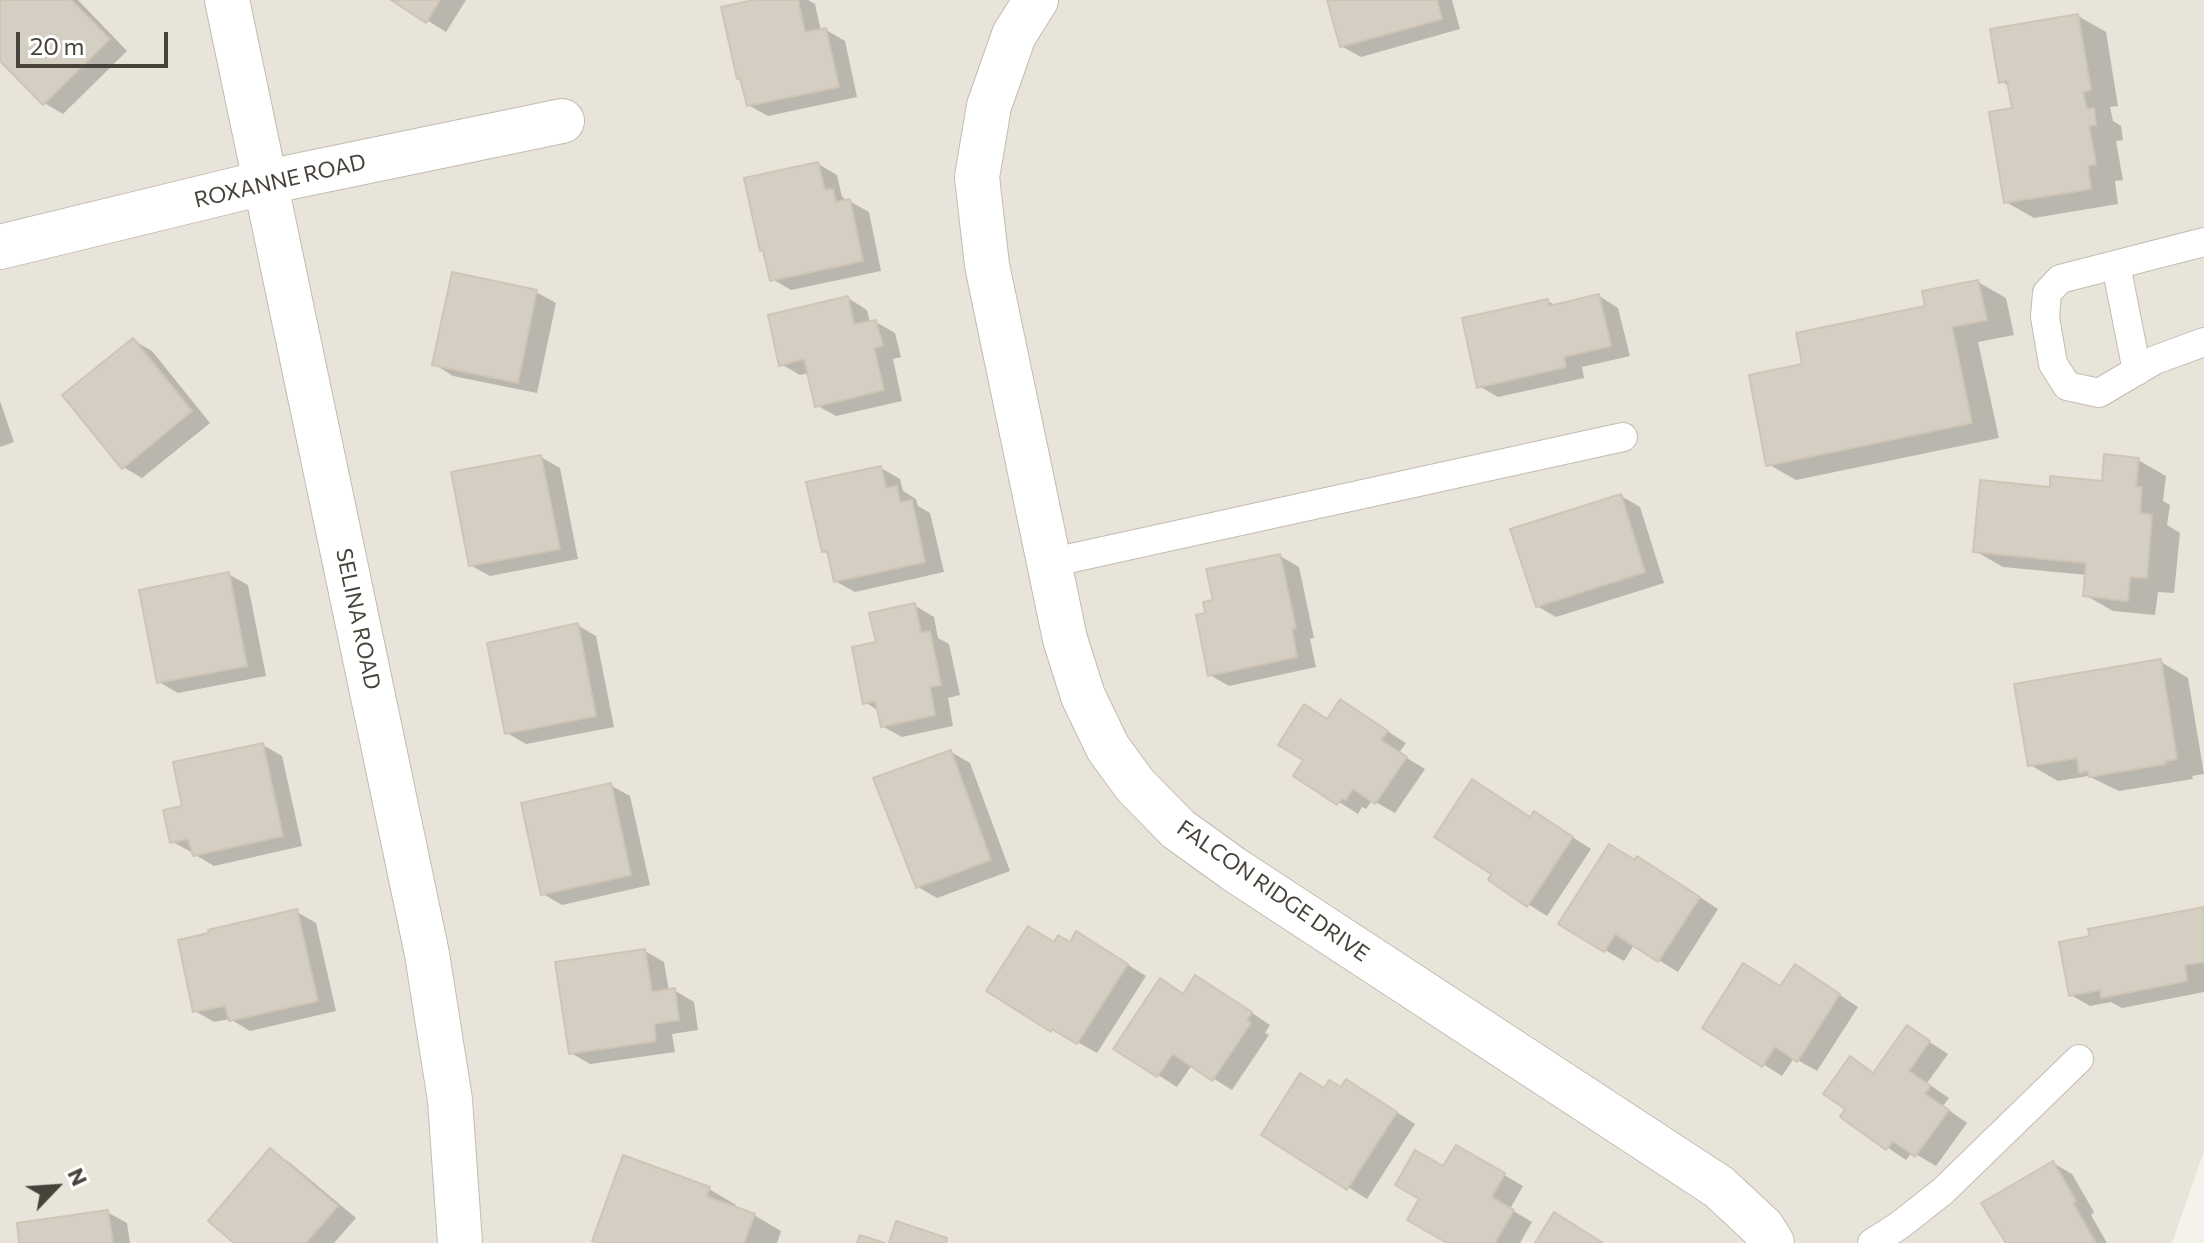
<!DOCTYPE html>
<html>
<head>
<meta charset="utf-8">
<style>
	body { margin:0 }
	#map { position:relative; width:2204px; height:1243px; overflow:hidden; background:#f4f2eb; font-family:Commissioner,sans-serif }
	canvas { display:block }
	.north { position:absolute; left:16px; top:1147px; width:80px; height:80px; -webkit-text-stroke:6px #fff; paint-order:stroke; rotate:65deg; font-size:22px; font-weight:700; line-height:32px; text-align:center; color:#48433a }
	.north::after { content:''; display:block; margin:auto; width:28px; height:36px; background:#48433a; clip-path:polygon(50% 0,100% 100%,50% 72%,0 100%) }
	.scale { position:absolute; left:16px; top:32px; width:152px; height:36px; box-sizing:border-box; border:4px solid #48433a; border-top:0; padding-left:10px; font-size:24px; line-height:28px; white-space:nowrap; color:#48433a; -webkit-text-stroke:6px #fff; paint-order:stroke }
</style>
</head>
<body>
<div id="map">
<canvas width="2204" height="1243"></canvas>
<div class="north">N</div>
<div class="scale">20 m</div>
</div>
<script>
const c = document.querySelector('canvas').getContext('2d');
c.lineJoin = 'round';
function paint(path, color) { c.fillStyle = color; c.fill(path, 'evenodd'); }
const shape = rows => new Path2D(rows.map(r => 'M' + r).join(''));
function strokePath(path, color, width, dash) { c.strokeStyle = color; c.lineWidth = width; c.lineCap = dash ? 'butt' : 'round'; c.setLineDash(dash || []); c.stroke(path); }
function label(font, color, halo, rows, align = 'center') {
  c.font = font + ' Commissioner,sans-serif'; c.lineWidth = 6; c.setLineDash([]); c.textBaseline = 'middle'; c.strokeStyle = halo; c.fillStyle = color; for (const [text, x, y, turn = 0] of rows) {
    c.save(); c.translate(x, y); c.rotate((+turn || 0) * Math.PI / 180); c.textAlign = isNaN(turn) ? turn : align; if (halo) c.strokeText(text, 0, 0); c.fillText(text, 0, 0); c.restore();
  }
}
paint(shape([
	[0,0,2204,0,2204,1151,2172,1243,0,1243]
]), '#e8e4da');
paint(shape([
	[0,0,78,0,127,51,63,114,44,103,0,58],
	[395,0,466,0,446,32],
	[763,0,808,0,815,4,821,31,826,30,845,41,857,97,768,116,748,105,741,79,738,78],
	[1329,0,1452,0,1460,29,1361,57,1341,46],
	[2078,16,2106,32,2118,106,2110,107,2113,121,2121,126,2123,140,2116,141,2123,180,2115,181,2118,204,2034,218,2006,202,2014,110,2010,87,2001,81],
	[818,164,837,175,842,197,869,212,881,271,791,290,772,279,765,252,761,249],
	[1978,282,2006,298,2014,335,1978,342,1999,438,1796,480,1768,464,1804,365],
	[536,292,556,303,537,393,453,376,434,364],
	[1599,296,1618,308,1630,356,1582,367,1584,378,1498,397,1479,386,1548,301,1556,306],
	[848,298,867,310,870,323,876,322,895,333,901,357,893,359,902,401,836,416,816,405,809,373,800,375,781,364],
	[133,340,152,351,210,423,142,478,123,467],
	[0,401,14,442,0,447],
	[541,457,560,468,578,559,490,576,470,565],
	[2138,460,2166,476,2163,501,2170,505,2167,525,2180,533,2174,593,2158,592,2155,615,2113,611,2085,595,2087,575,2003,567,1975,551,2051,489,2104,483],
	[881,468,900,479,903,491,916,499,918,506,930,513,944,572,855,592,835,581,830,555,823,551],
	[1621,496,1640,507,1664,583,1556,617,1537,606],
	[1280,556,1299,567,1314,638,1310,639,1316,667,1229,686,1210,675,1207,615,1215,601],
	[228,574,248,585,266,676,178,693,159,682],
	[914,605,934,617,938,638,949,644,960,695,948,698,953,726,902,737,882,726,879,711,865,702,878,643],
	[577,625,596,636,614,727,526,744,507,733],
	[2161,662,2188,678,2204,774,2192,776,2193,779,2119,791,2088,776,2058,781,2030,765],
	[1359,713,1406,743,1399,753,1425,769,1395,813,1372,800,1366,809,1362,807,1358,814,1296,775,1328,721],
	[263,745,282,756,302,846,214,866,194,854,194,852,191,852,171,841,185,808],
	[951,752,970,763,1010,871,937,898,918,887],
	[610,785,630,796,650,885,562,905,543,894],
	[1532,819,1554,825,1591,849,1547,916,1490,880],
	[1636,862,1657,869,1718,909,1678,972,1634,945,1624,961,1605,950],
	[2204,909,2204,992,2122,1008,2111,1002,2090,1006,2071,995],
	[297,912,316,923,336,1011,250,1031,230,1019,214,1022,195,1011],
	[1055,944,1096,945,1146,976,1097,1053,1072,1039,1071,1041,1052,1030,989,991],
	[645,951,664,962,669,991,674,990,694,1002,698,1030,672,1034,675,1052,590,1064,571,1053],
	[1814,978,1858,1007,1817,1071,1794,1058,1782,1076,1704,1027,1781,988],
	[1215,988,1270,1025,1265,1033,1269,1035,1232,1090,1192,1065,1177,1087,1116,1048,1184,995],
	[1908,1028,1948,1054,1927,1083,1949,1098,1943,1106,1967,1123,1936,1166,1912,1152,1906,1160,1843,1117,1848,1108,1851,1058,1868,1068,1868,1071,1880,1080],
	[1342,1089,1366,1092,1415,1124,1367,1199,1264,1134,1325,1090],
	[1456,1147,1523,1186,1510,1209,1532,1222,1520,1243,1451,1243,1444,1169],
	[270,1151,289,1162,356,1218,334,1243,237,1243],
	[2053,1163,2072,1174,2094,1212,2091,1215,2107,1243,2008,1243],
	[709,1189,736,1205,735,1209,754,1215,781,1231,777,1243,600,1243],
	[107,1212,127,1223,130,1243,21,1243]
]), '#0003');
const building = shape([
	[0,0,71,0,110,39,43,105,0,61,0,0],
	[391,0,440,0,426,23,391,0],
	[753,0,798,0,805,32,826,28,839,87,747,106,740,78,737,79,721,7,753,0],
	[1327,0,1437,0,1442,19,1340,47,1327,0],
	[2078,14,2091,90,2083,92,2087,109,2094,108,2096,125,2089,126,2096,164,2088,166,2091,189,2004,203,1989,112,2012,108,2007,81,1999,83,1990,29,2078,14],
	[818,162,825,190,833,189,836,202,850,199,863,261,770,281,763,250,760,251,744,178,818,162],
	[452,272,537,290,518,383,432,365,452,272],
	[1978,280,1987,320,1952,327,1972,423,1766,466,1749,375,1802,364,1796,333,1925,306,1922,291,1978,280],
	[1599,294,1611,346,1564,357,1566,367,1477,388,1462,318,1548,299,1549,306,1599,294],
	[848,296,854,324,876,320,883,346,874,348,884,390,815,407,804,359,779,366,768,315,848,296],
	[133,338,192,411,122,469,62,395,133,338],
	[2104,454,2139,458,2136,487,2142,487,2140,513,2152,515,2147,578,2130,577,2128,601,2083,596,2086,563,1973,552,1980,480,2050,487,2050,476,2102,481,2104,454],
	[541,455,560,549,469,566,451,472,541,455],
	[881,466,886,488,897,486,900,502,912,500,925,562,834,582,827,551,822,552,806,482,881,466],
	[1621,494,1645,572,1536,607,1510,529,1621,494],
	[1280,554,1296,628,1292,629,1297,657,1208,676,1196,615,1205,613,1203,602,1213,600,1206,569,1280,554],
	[229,572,247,666,157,683,139,590,229,572],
	[915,603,921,633,930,631,941,685,930,687,935,715,881,727,875,701,863,704,852,647,876,642,869,613,915,603],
	[578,623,596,716,505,734,487,643,578,623],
	[2161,659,2177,759,2165,761,2166,764,2089,777,2088,771,2079,773,2077,758,2028,766,2014,684,2161,659],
	[1340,699,1388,731,1381,740,1407,757,1375,804,1353,789,1346,800,1342,798,1337,805,1293,776,1303,760,1278,745,1304,704,1327,719,1340,699],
	[263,743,283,836,193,856,188,839,170,843,163,810,182,806,173,762,263,743],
	[951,750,991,860,916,888,873,778,951,750],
	[1472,779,1530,817,1534,811,1573,837,1527,907,1488,880,1491,874,1434,837,1472,779],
	[611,783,631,875,541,895,521,803,611,783],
	[1609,844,1635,860,1637,856,1700,897,1658,962,1615,934,1604,952,1558,924,1609,844],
	[2204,907,2204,962,2185,965,2187,981,2101,998,2100,990,2069,996,2059,942,2090,936,2088,929,2204,907],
	[297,909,318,1001,229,1021,225,1006,193,1012,178,940,209,933,208,930,297,909],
	[1028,926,1054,942,1058,935,1070,942,1076,931,1128,964,1077,1044,1052,1029,1051,1032,986,991,1028,926],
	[645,949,652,992,675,988,679,1020,654,1024,656,1041,569,1054,555,962,645,949],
	[1743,963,1780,986,1795,964,1840,994,1797,1062,1775,1047,1762,1067,1702,1028,1743,963],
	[1195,975,1252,1012,1247,1021,1251,1023,1212,1081,1173,1054,1157,1077,1113,1049,1160,978,1183,994,1195,975],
	[1907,1025,1930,1041,1909,1071,1931,1086,1925,1094,1949,1110,1915,1157,1893,1141,1886,1150,1840,1117,1845,1109,1823,1094,1850,1056,1873,1073,1907,1025],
	[1300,1073,1324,1088,1329,1080,1341,1087,1346,1079,1397,1112,1347,1190,1261,1135,1300,1073],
	[1456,1145,1505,1173,1492,1197,1514,1210,1495,1243,1447,1243,1407,1220,1419,1199,1395,1185,1415,1150,1443,1166,1456,1145],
	[270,1148,338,1206,306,1243,234,1243,208,1221,270,1148],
	[623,1155,710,1187,706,1196,755,1214,744,1243,598,1243,592,1241,623,1155],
	[2053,1161,2076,1201,2073,1203,2096,1243,2006,1243,1981,1203,2053,1161],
	[108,1210,113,1243,19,1243,17,1223,108,1210],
	[1554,1212,1603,1243,1535,1243,1554,1212],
	[896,1221,947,1238,946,1243,889,1243,896,1221],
	[860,1235,885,1243,857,1243,860,1235]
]);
paint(building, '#d5cec2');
strokePath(building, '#cfc5b5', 2);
const service = shape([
	[2204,242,2060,279,2047,293,2045,317,2053,364,2067,386,2099,393,2155,360,2204,342],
	[2116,265,2137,371],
	[1049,563,1623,437],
	[1872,1243,1900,1225,1943,1191,2079,1059]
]);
const minor = shape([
	[227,0,427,954,450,1100,460,1243],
	[1036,0,1014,35,989,106,977,177,987,265,1065,639,1083,696,1108,748,1135,785,1178,829,1235,870,1719,1187,1762,1227,1772,1243],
	[0,247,267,182,562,121]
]);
strokePath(service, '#c2bcb2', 30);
strokePath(minor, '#c2bcb2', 46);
strokePath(service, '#fff', 28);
strokePath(minor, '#fff', 44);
label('22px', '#48433a', '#fff', [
	["ROXANNE ROAD",280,181,-13],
	["SELINA ROAD",358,619,78],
	["FALCON RIDGE DRIVE",1273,891,35]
]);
</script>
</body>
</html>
